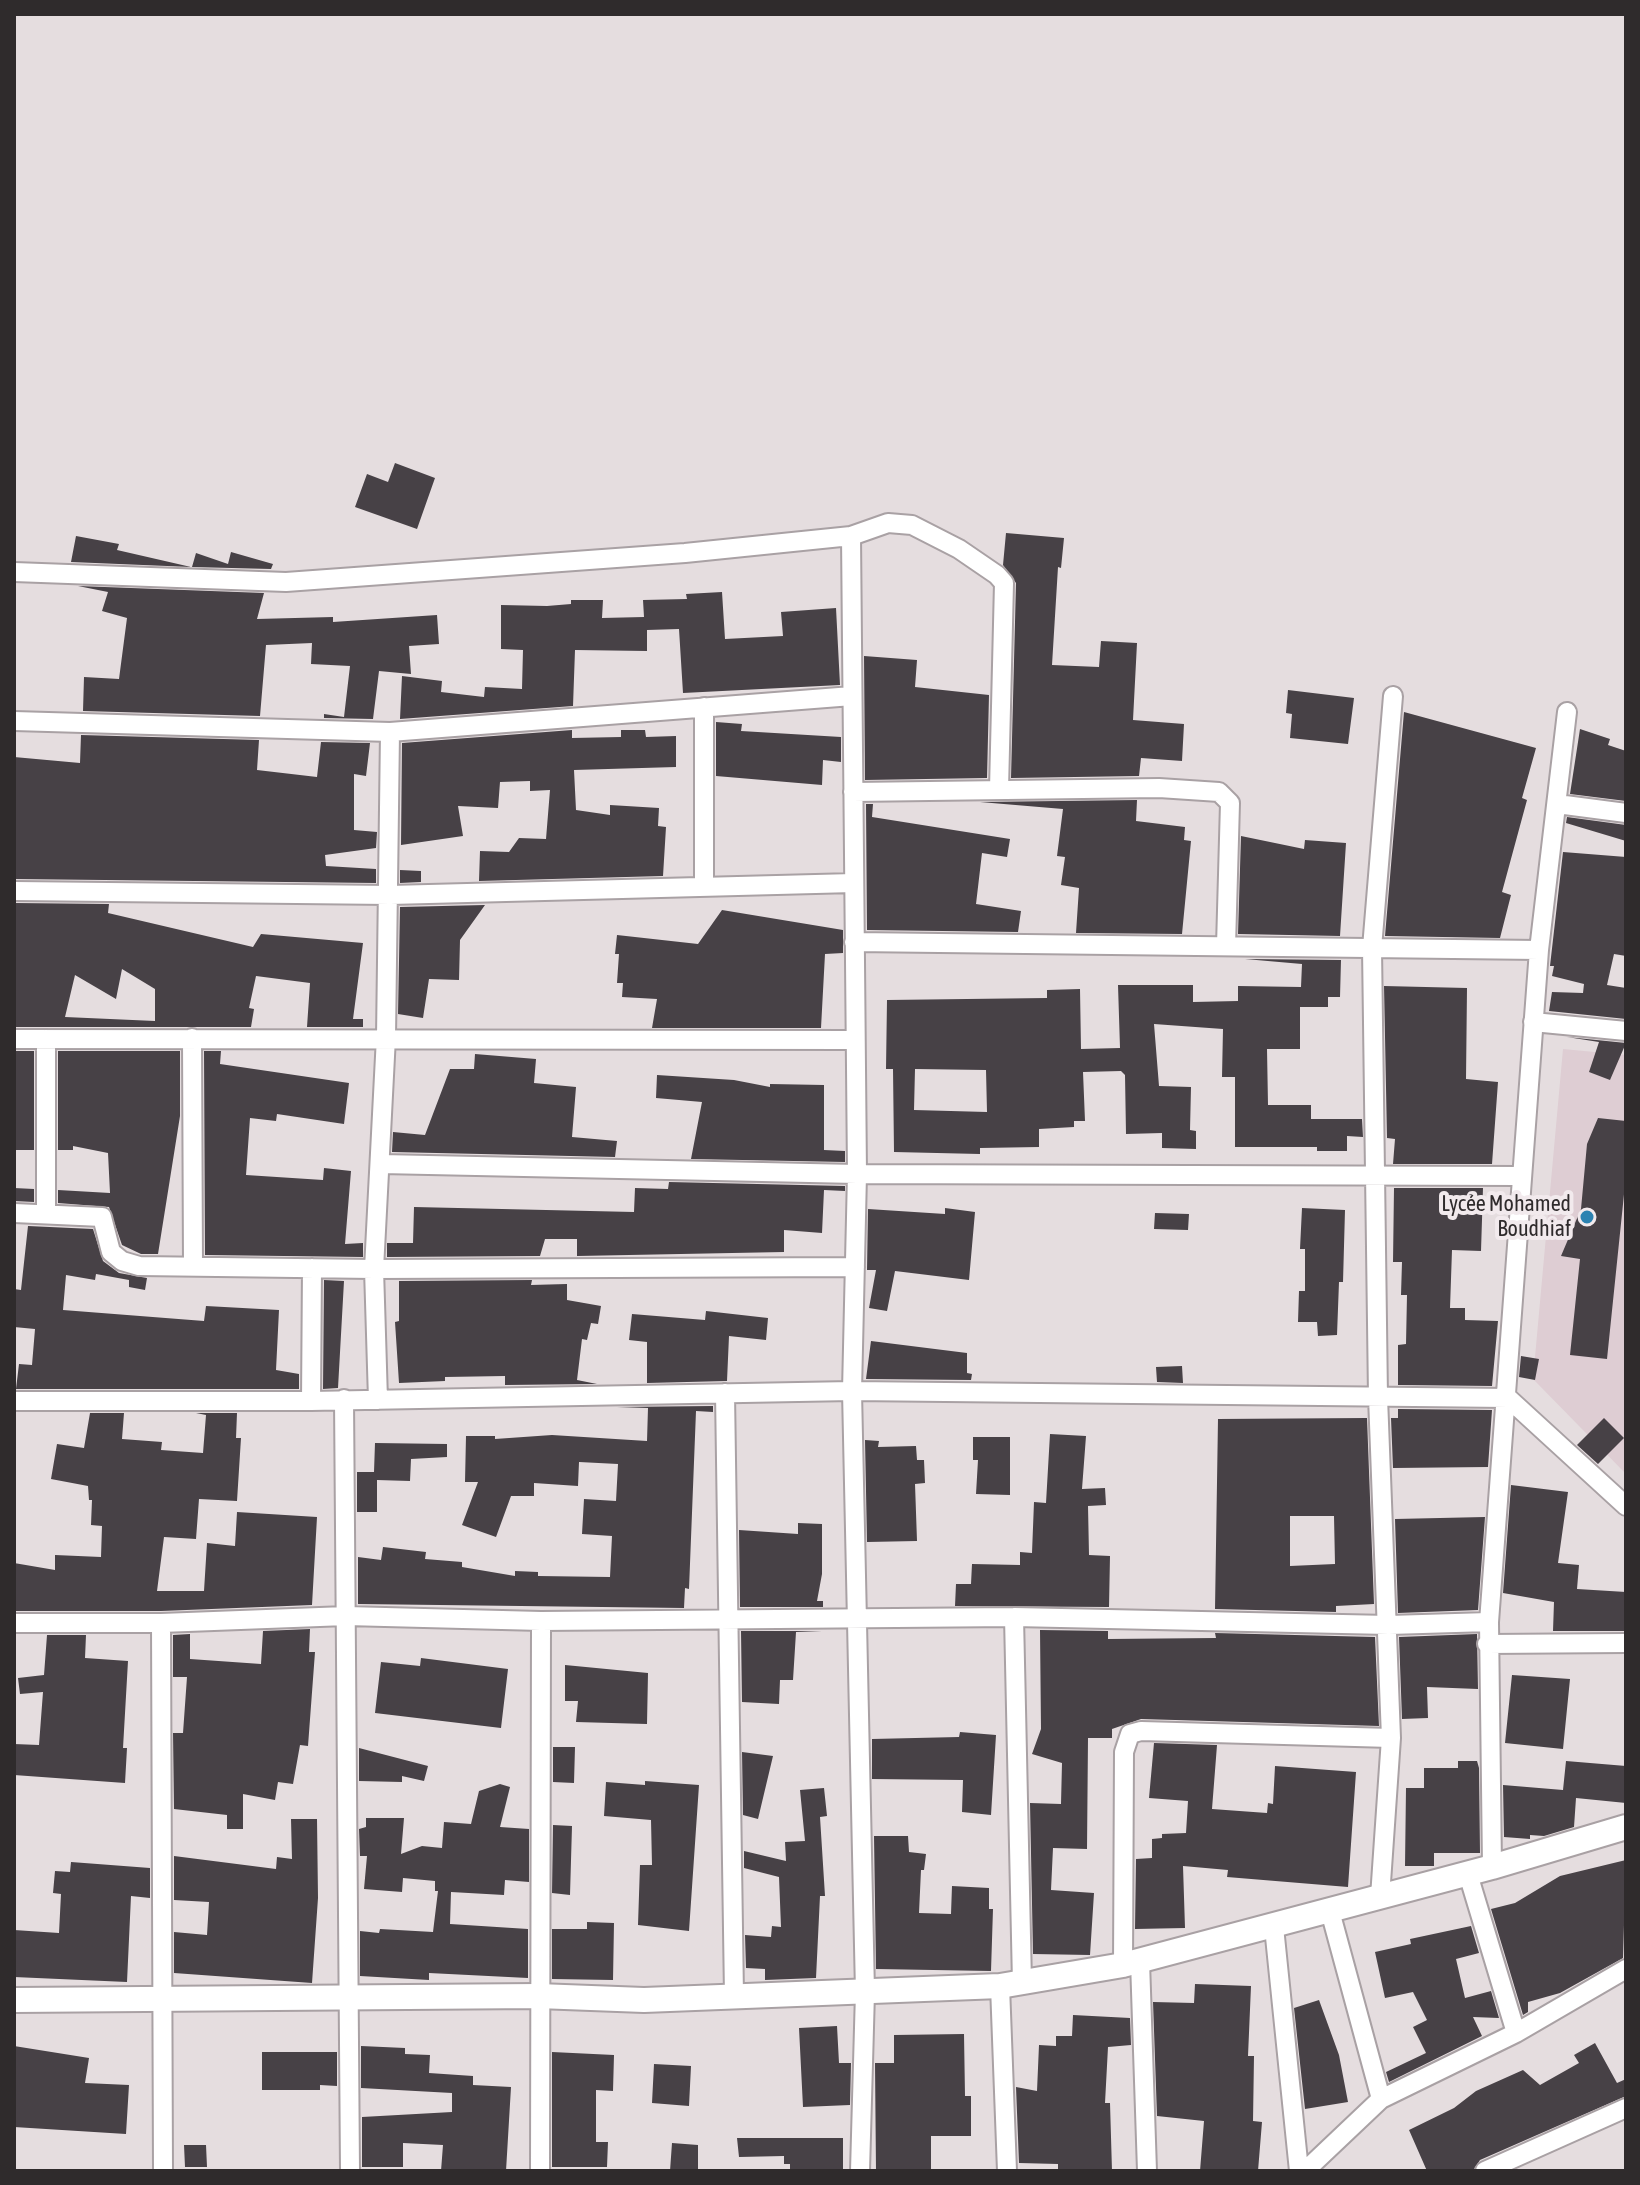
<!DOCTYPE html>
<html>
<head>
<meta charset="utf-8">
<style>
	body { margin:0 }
	#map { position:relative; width:1640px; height:2185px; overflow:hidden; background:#e5dddf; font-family:"Asap Condensed",sans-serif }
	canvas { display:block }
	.frame { position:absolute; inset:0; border:16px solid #2f2b2c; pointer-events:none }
</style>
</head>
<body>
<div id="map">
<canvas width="1640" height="2185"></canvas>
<div class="frame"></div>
</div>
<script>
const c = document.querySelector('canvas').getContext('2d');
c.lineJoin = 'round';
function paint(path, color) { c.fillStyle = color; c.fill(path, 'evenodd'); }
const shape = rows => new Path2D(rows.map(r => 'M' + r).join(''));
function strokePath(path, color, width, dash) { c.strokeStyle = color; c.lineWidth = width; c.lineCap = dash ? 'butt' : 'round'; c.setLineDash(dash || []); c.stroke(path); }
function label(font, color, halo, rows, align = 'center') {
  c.font = font + ' "Asap Condensed",sans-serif'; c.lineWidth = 8; c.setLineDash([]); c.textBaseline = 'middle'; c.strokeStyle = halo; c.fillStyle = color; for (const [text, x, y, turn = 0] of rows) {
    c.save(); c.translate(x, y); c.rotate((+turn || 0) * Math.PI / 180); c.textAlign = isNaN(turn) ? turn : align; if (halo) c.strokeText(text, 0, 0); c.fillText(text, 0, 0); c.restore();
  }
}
paint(shape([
	[1563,1049,1626,1055,1626,1474,1533,1379]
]), '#decdd3');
paint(shape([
	[395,463,435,478,417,529,355,507,367,474,388,482],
	[1006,533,1064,538,1061,568,1058,567,1052,665,1099,667,1101,641,1137,643,1133,720,1184,724,1182,761,1141,758,1139,776,1011,778,1016,583,1003,565],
	[76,536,119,544,117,550,191,567,71,562],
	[231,552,273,564,271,569,192,567,196,553,228,564],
	[78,586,264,593,257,619,333,617,333,622,437,615,439,644,409,646,411,674,379,671,373,719,324,718,324,714,344,717,350,666,311,664,312,643,266,645,260,716,83,711,84,677,119,679,127,618,102,611,108,592],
	[722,592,725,639,783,636,781,612,836,608,840,685,683,693,679,629,647,630,647,651,575,650,573,706,400,719,402,676,442,681,441,692,484,697,485,687,522,689,523,650,501,649,501,605,547,606,571,604,571,600,603,600,602,618,644,617,643,600,687,599,686,594],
	[864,656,917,660,915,687,989,695,987,778,865,780],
	[1288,690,1354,698,1348,744,1290,738,1292,714,1286,713],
	[1404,712,1536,748,1522,798,1527,800,1502,892,1511,895,1500,938,1385,936],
	[716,722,742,724,741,731,841,737,841,762,823,760,822,785,716,776],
	[1580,729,1610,739,1608,745,1626,751,1626,801,1570,794],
	[572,730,572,738,621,737,621,730,645,730,646,737,676,736,676,767,574,770,576,810,610,815,610,805,659,808,658,826,666,827,663,876,479,881,480,851,509,852,519,838,546,839,550,790,530,791,530,781,500,782,498,808,458,806,463,836,401,845,402,743],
	[81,735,259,740,257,770,317,777,321,742,370,743,366,776,354,774,354,830,377,832,376,848,325,855,326,866,376,869,376,883,14,879,14,757,80,763],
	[1137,800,1136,821,1185,827,1184,840,1191,841,1182,934,1076,933,1079,888,1061,885,1065,857,1057,856,1063,809,980,802],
	[866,804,873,804,872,817,1010,839,1007,857,982,853,976,904,1021,911,1018,932,867,930],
	[1567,817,1626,825,1626,841,1566,823],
	[1241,836,1304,849,1305,840,1346,843,1340,936,1238,934],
	[1563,852,1626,857,1626,956,1614,954,1607,985,1626,988,1626,1019,1549,1011,1552,992,1583,993,1584,984,1552,976,1554,966,1550,966],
	[400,870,421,871,421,882,400,883],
	[14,903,109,904,108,913,253,947,261,934,363,943,353,1019,363,1019,363,1027,307,1027,310,983,256,976,249,1008,254,1009,251,1027,14,1027],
	[122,969,155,989,155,1021,65,1017,75,975,116,999],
	[485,905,460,940,459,980,429,979,423,1018,398,1014,400,907],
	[722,910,843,930,843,953,825,954,821,1028,652,1028,657,999,622,997,623,983,617,983,619,954,615,954,617,935,698,944],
	[1245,959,1341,960,1340,997,1328,997,1328,1007,1300,1007,1300,1049,1267,1049,1268,1105,1311,1105,1311,1119,1362,1119,1363,1137,1347,1136,1347,1151,1317,1151,1317,1147,1235,1147,1235,1077,1222,1077,1223,1029,1154,1024,1159,1086,1191,1087,1190,1130,1196,1131,1196,1149,1162,1148,1162,1133,1126,1134,1125,1075,1121,1071,1083,1072,1085,1121,1074,1121,1074,1127,1039,1129,1039,1147,980,1148,980,1154,894,1152,893,1069,886,1069,887,1000,1047,998,1047,990,1080,989,1081,1049,1120,1048,1118,985,1193,985,1193,1002,1238,1001,1238,986,1301,987,1302,964],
	[915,1069,986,1070,987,1112,914,1110],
	[1384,986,1467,988,1466,1079,1498,1082,1492,1164,1393,1164,1395,1139,1387,1138],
	[1567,1037,1626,1043,1610,1080,1589,1072,1599,1042],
	[14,1051,34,1051,34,1150,14,1150],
	[58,1051,180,1051,180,1116,158,1254,141,1254,122,1245,109,1207,58,1203,58,1190,110,1193,108,1153,73,1146,73,1150,58,1150],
	[204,1051,221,1051,220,1064,349,1083,344,1124,277,1114,276,1121,250,1118,246,1175,323,1180,324,1168,351,1171,345,1244,363,1243,363,1257,205,1255],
	[475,1054,536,1059,534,1083,576,1087,572,1137,617,1141,615,1157,392,1152,393,1132,425,1135,450,1069,474,1069],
	[657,1075,734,1080,770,1087,770,1084,824,1085,824,1150,845,1151,845,1162,691,1159,702,1102,656,1098],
	[1598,1118,1626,1121,1626,1175,1607,1359,1570,1355,1580,1259,1561,1256,1581,1209,1587,1144],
	[669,1182,845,1186,845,1191,824,1190,822,1233,784,1230,784,1252,577,1256,577,1239,545,1239,540,1256,387,1257,387,1243,413,1243,414,1207,634,1212,635,1188,668,1189],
	[14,1188,34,1189,34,1202,14,1201],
	[1394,1188,1483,1188,1481,1251,1452,1250,1450,1308,1465,1308,1465,1320,1498,1321,1492,1386,1398,1385,1398,1345,1406,1344,1407,1295,1401,1295,1402,1262,1393,1262],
	[945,1208,975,1212,969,1280,895,1271,887,1311,869,1308,876,1270,867,1270,868,1209,945,1214],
	[1302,1208,1345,1210,1343,1282,1339,1282,1337,1335,1318,1336,1317,1322,1298,1322,1299,1291,1305,1291,1305,1249,1300,1249],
	[1155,1213,1189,1214,1188,1230,1154,1229],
	[28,1226,93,1229,103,1261,119,1273,147,1278,145,1290,129,1287,129,1280,96,1274,95,1280,66,1275,63,1310,204,1321,206,1306,279,1310,276,1370,299,1374,299,1389,16,1389,19,1364,32,1365,35,1329,14,1327,14,1289,21,1290],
	[324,1280,344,1281,338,1388,323,1389],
	[532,1280,531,1285,567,1284,567,1300,601,1306,598,1324,591,1323,587,1340,582,1339,577,1380,597,1384,505,1385,505,1376,445,1377,445,1381,399,1383,395,1322,399,1321,399,1281],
	[706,1311,768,1318,766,1340,729,1336,727,1381,647,1383,647,1342,629,1340,632,1314,705,1320],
	[871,1341,967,1353,967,1373,972,1374,971,1380,866,1379],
	[1521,1356,1539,1359,1535,1380,1519,1377],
	[1182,1366,1183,1383,1157,1382,1156,1367],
	[713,1406,713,1412,696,1411,689,1589,685,1588,684,1608,358,1604,358,1557,381,1560,383,1547,426,1552,425,1559,462,1562,462,1567,515,1576,515,1571,538,1572,538,1576,610,1577,612,1536,582,1534,584,1499,616,1501,618,1464,579,1462,578,1486,534,1483,534,1496,511,1496,496,1537,462,1525,478,1482,465,1482,466,1436,495,1436,495,1439,552,1435,647,1441,648,1408,617,1407],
	[1398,1409,1492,1410,1488,1467,1393,1468,1391,1418,1398,1418],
	[90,1413,124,1413,122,1439,162,1442,161,1450,203,1453,206,1415,196,1413,237,1413,236,1438,241,1438,237,1501,199,1499,196,1539,164,1537,157,1591,204,1591,207,1543,235,1546,237,1512,317,1517,312,1605,161,1611,14,1611,14,1563,55,1570,55,1555,101,1557,102,1526,91,1525,92,1500,89,1500,88,1486,51,1479,57,1444,84,1448],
	[1367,1418,1374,1604,1336,1606,1336,1612,1215,1609,1218,1419],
	[1290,1516,1334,1516,1335,1564,1290,1566],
	[1604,1418,1624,1438,1598,1464,1577,1445],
	[1050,1434,1086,1436,1082,1489,1105,1488,1106,1505,1088,1506,1089,1555,1110,1556,1109,1607,955,1606,956,1584,971,1584,972,1564,1020,1565,1020,1552,1032,1553,1034,1502,1046,1503],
	[973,1437,1010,1437,1010,1495,976,1494,978,1460,973,1460],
	[865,1440,879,1441,878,1447,916,1446,917,1460,924,1460,925,1483,915,1484,917,1541,867,1542],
	[375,1443,447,1444,447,1457,411,1459,410,1481,377,1480,377,1512,357,1512,357,1472,374,1472],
	[1511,1485,1568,1492,1558,1563,1579,1565,1577,1589,1626,1592,1626,1631,1553,1631,1554,1602,1503,1593],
	[1485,1517,1478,1610,1398,1613,1395,1519],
	[798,1523,822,1524,822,1574,817,1601,823,1601,823,1607,740,1607,739,1530,798,1534],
	[310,1629,309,1652,315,1652,308,1746,300,1745,293,1784,278,1782,275,1800,243,1794,243,1829,227,1829,227,1815,174,1809,173,1733,183,1733,187,1677,173,1677,173,1635,190,1634,190,1659,261,1664,263,1631],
	[1040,1630,1108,1631,1108,1639,1216,1638,1215,1633,1375,1637,1379,1726,1141,1719,1112,1729,1112,1738,1088,1738,1087,1849,1053,1848,1051,1890,1094,1893,1090,1955,1033,1954,1030,1803,1061,1804,1062,1763,1032,1754,1041,1729],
	[741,1631,822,1631,796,1632,793,1680,780,1680,779,1704,742,1702],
	[1477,1634,1478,1689,1427,1687,1428,1718,1402,1719,1399,1637],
	[47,1635,86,1635,85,1658,128,1661,123,1748,127,1748,125,1783,14,1775,14,1744,39,1745,43,1692,20,1694,18,1678,44,1675],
	[421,1658,508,1669,501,1728,375,1713,381,1662,420,1666],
	[565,1665,648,1673,647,1724,576,1722,578,1701,565,1701],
	[1512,1675,1570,1679,1563,1749,1505,1743],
	[960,1732,996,1735,991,1815,962,1812,963,1780,872,1779,872,1739,959,1737],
	[1154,1743,1217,1745,1212,1809,1267,1813,1268,1803,1273,1804,1275,1766,1356,1772,1348,1887,1227,1877,1228,1870,1183,1866,1185,1928,1135,1929,1136,1859,1152,1858,1152,1839,1162,1838,1162,1834,1186,1833,1188,1801,1149,1798],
	[553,1747,575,1747,574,1783,553,1782],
	[359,1748,428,1766,424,1781,402,1776,402,1782,359,1781],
	[742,1752,773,1756,758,1819,743,1815],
	[1458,1761,1477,1761,1479,1768,1480,1853,1434,1853,1434,1866,1405,1866,1406,1788,1424,1788,1424,1768,1458,1768],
	[1566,1761,1626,1766,1626,1803,1576,1798,1574,1827,1544,1836,1530,1835,1530,1839,1504,1837,1503,1785,1563,1790],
	[645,1781,699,1785,689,1931,638,1925,640,1865,652,1865,651,1820,604,1816,606,1782,645,1785],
	[500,1784,510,1787,500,1827,529,1829,529,1882,505,1880,504,1895,451,1892,450,1924,528,1929,528,1978,429,1973,429,1980,360,1976,360,1931,379,1933,380,1929,433,1932,438,1891,435,1891,435,1881,403,1878,402,1892,364,1889,367,1856,360,1856,359,1829,366,1827,366,1818,404,1818,401,1854,422,1846,442,1848,444,1822,471,1824,479,1791],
	[824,1788,827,1816,820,1817,825,1896,820,1896,816,1978,765,1980,765,1969,746,1968,745,1935,771,1937,772,1926,781,1927,779,1877,744,1868,744,1851,786,1861,785,1842,805,1841,800,1790],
	[291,1819,317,1819,318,1898,312,1983,174,1973,174,1932,207,1935,209,1902,174,1900,174,1856,276,1869,277,1857,292,1859],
	[553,1825,572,1826,570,1895,552,1893],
	[874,1836,908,1836,909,1852,926,1854,924,1870,921,1870,919,1913,951,1914,952,1886,989,1888,989,1909,993,1909,991,1971,876,1969],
	[1626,1860,1623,1958,1560,1993,1528,2002,1528,2012,1523,2015,1491,1909,1515,1903,1560,1876],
	[71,1862,150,1868,150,1898,131,1896,127,1982,14,1977,14,1930,59,1933,61,1894,53,1893,55,1871,70,1872],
	[587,1922,614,1923,613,1980,552,1979,552,1929,587,1929],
	[1471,1926,1479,1953,1456,1959,1465,1998,1491,1991,1499,2018,1473,2017,1482,2036,1389,2082,1386,2072,1426,2053,1413,2027,1427,2020,1413,1992,1385,1998,1375,1952,1411,1944,1410,1939],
	[1195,1984,1251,1986,1248,2056,1254,2056,1253,2121,1262,2122,1258,2171,1200,2171,1204,2121,1157,2116,1153,2002,1194,2003],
	[1319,2000,1339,2055,1348,2102,1305,2109,1294,2008],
	[1073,2015,1130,2018,1131,2045,1108,2047,1105,2103,1110,2103,1112,2171,1058,2171,1058,2164,1019,2163,1016,2087,1037,2091,1039,2045,1056,2046,1056,2036,1072,2036],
	[837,2026,839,2063,851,2063,850,2105,803,2107,799,2028],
	[964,2034,965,2096,971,2096,971,2136,931,2136,931,2171,876,2171,875,2063,894,2063,894,2035],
	[1595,2043,1617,2083,1626,2079,1626,2096,1480,2160,1473,2171,1427,2171,1409,2130,1454,2108,1476,2091,1523,2070,1540,2085,1579,2063,1574,2055],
	[14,2046,89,2058,85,2083,129,2085,126,2134,14,2127],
	[361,2046,405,2048,405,2054,430,2055,429,2073,473,2076,473,2085,511,2087,506,2171,441,2171,443,2145,403,2143,403,2167,362,2167,362,2117,452,2112,452,2093,361,2088],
	[262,2052,337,2052,337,2086,320,2085,320,2090,262,2090],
	[552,2052,614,2055,613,2091,596,2090,596,2142,608,2142,607,2167,552,2167],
	[654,2064,691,2066,689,2106,652,2103],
	[737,2138,843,2138,843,2171,790,2171,790,2164,784,2164,784,2156,739,2157],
	[672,2143,698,2145,698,2171,670,2171],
	[184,2145,206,2145,207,2167,185,2167]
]), '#474146');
const street = shape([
	[851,536,888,523,912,525,959,549,997,575,1004,583,999,789],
	[14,572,286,582,685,553,851,536,857,1174,852,1391,865,1992,860,2171],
	[704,707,704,887],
	[14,721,390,732,852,696],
	[853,792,1159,788,1219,792,1230,803,1226,946],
	[1557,804,1626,813],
	[14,891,390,895,854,883],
	[854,942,1539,950],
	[1533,1022,1626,1031],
	[192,1038,193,1266],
	[14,1039,854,1040],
	[381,1164,857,1174,1520,1176],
	[14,1213,102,1217,111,1252,122,1261,139,1266,374,1269,855,1267],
	[46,1214,46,1039],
	[725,1393,734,1996],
	[344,1399,350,2171],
	[378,1400,374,1269,386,1037,390,732],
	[14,1401,311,1401,852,1391,1508,1398,1626,1506],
	[311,1401,312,1268],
	[1014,1617,1022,1983],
	[1489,1622,1492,1867],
	[14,1623,161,1623,346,1616,541,1621,1014,1617,1389,1625,1489,1622,1539,950,1567,712],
	[161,1623,163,2171],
	[1487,1644,1626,1643],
	[1468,1874,1516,2033],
	[1380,1897,1391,1738,1378,1397,1372,948,1393,696],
	[1330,1911,1381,2099],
	[1274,1927,1299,2171],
	[1140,1961,1147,2171],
	[1123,1965,1124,1752,1130,1734,1141,1731,1391,1738],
	[1000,1986,1007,2171],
	[540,2171,541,1621],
	[1305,2171,1381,2099,1516,2033,1626,1969],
	[1485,2171,1626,2108]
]);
const secondary = shape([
	[14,2000,538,1996,644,2000,1000,1986,1123,1965,1492,1867,1626,1827]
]);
strokePath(street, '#a9a1a4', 22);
strokePath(secondary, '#a9a1a4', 28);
strokePath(street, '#fff', 18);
strokePath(secondary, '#fff', 24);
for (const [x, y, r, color] of [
	[1587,1217,8,"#2c82b1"]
]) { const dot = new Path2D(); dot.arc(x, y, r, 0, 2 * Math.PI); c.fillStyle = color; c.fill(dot); strokePath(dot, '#f2eaed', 3); }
label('22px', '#2f2b2c', '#f2eaed', [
	["Lycée Mohamed",1571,1204],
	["Boudhiaf",1571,1229]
], 'right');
</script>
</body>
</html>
